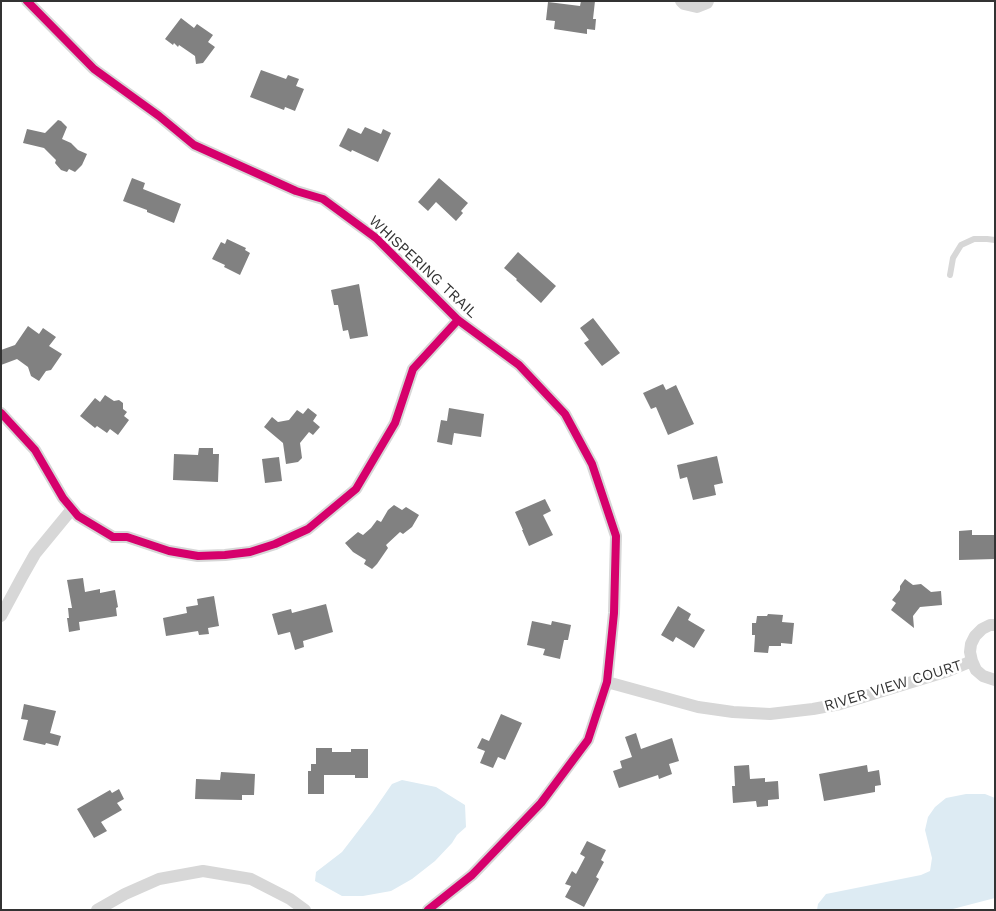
<!DOCTYPE html>
<html>
<head>
<meta charset="utf-8">
<style>
	body { margin:0 }
	#map { position:relative; width:996px; height:911px; overflow:hidden; background:#fff; font-family:"Work Sans",sans-serif }
	canvas { display:block }
	.frame { position:absolute; inset:0; border:2px solid #333; pointer-events:none }
</style>
</head>
<body>
<div id="map">
<canvas width="996" height="911"></canvas>
<div class="frame"></div>
</div>
<script>
const c = document.querySelector('canvas').getContext('2d');
c.lineJoin = 'round';
function paint(path, color) { c.fillStyle = color; c.fill(path, 'evenodd'); }
const shape = rows => new Path2D(rows.map(r => 'M' + r).join(''));
function strokePath(path, color, width, dash) { c.strokeStyle = color; c.lineWidth = width; c.lineCap = dash ? 'butt' : 'round'; c.setLineDash(dash || []); c.stroke(path); }
function label(font, color, halo, rows, align = 'center') {
  c.font = font + ' "Work Sans",sans-serif'; c.lineWidth = 5; c.setLineDash([]); c.textBaseline = 'middle'; c.strokeStyle = halo; c.fillStyle = color; for (const [text, x, y, turn = 0] of rows) {
    c.save(); c.translate(x, y); c.rotate((+turn || 0) * Math.PI / 180); c.textAlign = isNaN(turn) ? turn : align; if (halo) c.strokeText(text, 0, 0); c.fillText(text, 0, 0); c.restore();
  }
}
paint(shape([
	[402,780,436,787,465,805,466,827,457,835,452,843,435,861,412,879,391,891,363,896,342,896,315,881,316,872,342,852,372,813,392,784],
	[966,794,985,794,995,798,995,898,949,910,817,910,818,904,826,894,921,875,930,871,932,858,925,830,928,817,935,807,946,798]
]), '#ddebf3');
paint(shape([
	[581,1,595,1,593,19,596,19,595,30,587,29,587,34,554,29,555,21,546,20,548,2,580,6],
	[181,18,194,28,197,24,213,35,208,42,215,47,203,63,196,64,195,56,179,45,178,47,174,43,173,45,165,39],
	[261,70,286,79,288,75,299,79,296,86,304,89,295,111,285,107,284,110,250,97],
	[58,120,61,121,67,127,62,139,71,143,78,150,87,154,82,165,75,172,69,169,67,172,61,170,55,163,56,160,44,148,23,143,27,129,45,133],
	[365,127,381,134,383,129,391,133,378,162,352,150,351,152,339,146,348,128,361,134],
	[132,178,145,183,143,189,181,204,174,223,147,212,147,210,123,201],
	[439,178,468,203,461,211,463,213,456,221,436,202,428,211,418,202],
	[227,239,246,248,245,250,250,253,240,275,224,267,225,265,212,259,221,242,225,244],
	[518,252,556,286,541,303,516,280,517,279,504,268],
	[359,284,368,336,350,339,348,330,343,331,338,305,334,305,331,290],
	[593,318,620,353,602,366,584,343,589,340,580,328],
	[28,326,39,334,43,328,56,337,49,346,62,354,51,370,46,371,39,381,31,376,28,367,17,359,1,365,1,350,15,345],
	[663,384,666,390,676,385,694,424,668,435,656,407,651,409,643,393],
	[105,395,114,401,119,400,123,403,123,409,127,412,124,416,129,420,118,435,110,429,107,433,97,426,95,428,80,416,95,398,100,402],
	[308,408,317,415,313,421,320,427,313,435,309,432,300,443,302,458,298,462,286,464,283,443,264,427,272,417,278,422,289,420,297,410,303,414],
	[449,408,484,414,481,437,454,433,452,445,437,442,441,420,447,421],
	[199,448,213,448,213,454,219,454,218,482,173,480,174,454,198,455],
	[717,456,723,483,714,485,716,495,693,500,687,477,680,479,677,465],
	[279,457,282,481,265,483,262,459],
	[545,499,551,511,543,515,553,535,529,546,522,530,523,530,515,512],
	[394,505,402,510,406,507,419,515,412,527,403,534,400,532,386,545,388,548,377,564,372,569,364,564,366,560,353,552,345,543,358,532,363,535,371,528,377,520,381,522,388,510],
	[972,530,972,535,995,535,995,559,959,560,959,531],
	[83,578,85,592,100,589,100,593,115,590,118,607,116,608,117,616,79,622,80,630,69,632,67,618,69,618,68,608,72,608,67,580],
	[905,579,913,585,921,584,931,592,941,591,942,605,920,607,913,616,914,628,891,610,896,603,892,600,900,590,900,586],
	[214,596,219,626,208,628,209,634,199,635,198,631,166,636,163,618,187,613,186,607,198,605,197,599],
	[326,604,333,632,303,641,304,647,295,650,290,632,278,635,272,614,291,609,292,613],
	[678,606,691,614,688,620,705,630,694,648,676,637,673,642,661,635],
	[768,614,783,615,782,622,794,623,792,644,781,643,781,646,769,646,768,653,754,652,755,635,752,635,752,623,756,623,757,616,767,616],
	[532,621,551,625,552,621,571,625,568,640,564,640,560,659,543,655,545,649,527,645],
	[24,704,56,711,50,733,61,736,58,746,46,743,45,745,23,740,28,720,21,719],
	[501,714,522,723,505,760,498,757,493,768,480,763,485,751,477,748,482,738,489,741],
	[636,733,641,749,672,738,679,761,669,764,672,774,659,779,658,775,619,788,613,771,622,768,620,761,632,757,625,737],
	[316,748,332,748,332,752,351,752,351,749,368,749,368,778,355,778,355,775,324,775,324,794,308,794,308,771,311,771,311,764,316,764],
	[749,765,750,779,765,778,765,782,778,781,779,799,768,800,768,806,757,807,756,801,733,803,732,786,735,786,734,766],
	[867,765,868,772,879,770,881,785,875,786,875,792,824,801,819,774],
	[221,772,255,774,254,795,242,795,242,800,195,799,196,779,220,780],
	[119,789,124,799,117,803,122,810,101,822,107,831,94,838,77,809,110,790,112,793],
	[587,841,606,850,601,860,604,862,596,877,599,879,584,907,565,897,571,886,565,884,572,871,576,874,585,857,580,854]
]), '#818181');
strokePath(shape([
	[950,275,953,258,961,245,974,239,987,239,995,240]
]), '#d7d7d7', 6);
strokePath(shape([
	[27,1,94,69,159,116,194,145,296,191,323,199,376,238,458,320,519,365,565,414,592,464,616,536,614,613,607,682,588,740,541,803,472,875,428,910],
	[681,1,684,4,697,7,707,3,708,1],
	[1,413,35,450,63,498,78,516,113,537,127,537,169,551,198,556,225,555,250,552,275,544,308,529,356,489,395,423,413,369,458,320],
	[1,616,22,577,35,554,72,509],
	[995,625,990,625,982,629,975,636,971,644,970,652,972,661,976,670,983,676,995,680],
	[607,682,698,707,733,712,770,714,813,709,840,704,948,671,972,661],
	[97,910,125,894,159,879,203,871,251,879,290,899,305,910]
]), '#d7d7d7', 12);
strokePath(shape([
	[27,1,94,69,159,116,194,145,296,191,323,199,376,238,458,320,519,365,565,414,592,464,616,536,614,613,607,682,588,740,541,803,472,875,428,910],
	[1,413,35,450,63,498,78,516,113,537,127,537,169,551,198,556,225,555,250,552,275,544,308,529,356,489,395,423,413,369,458,320]
]), '#d6006c', 8);
label('15px', '#333', '#fff', [
	["WHISPERING TRAIL",423,267,43],
	["RIVER VIEW COURT",893,686,-17]
]);
</script>
</body>
</html>
